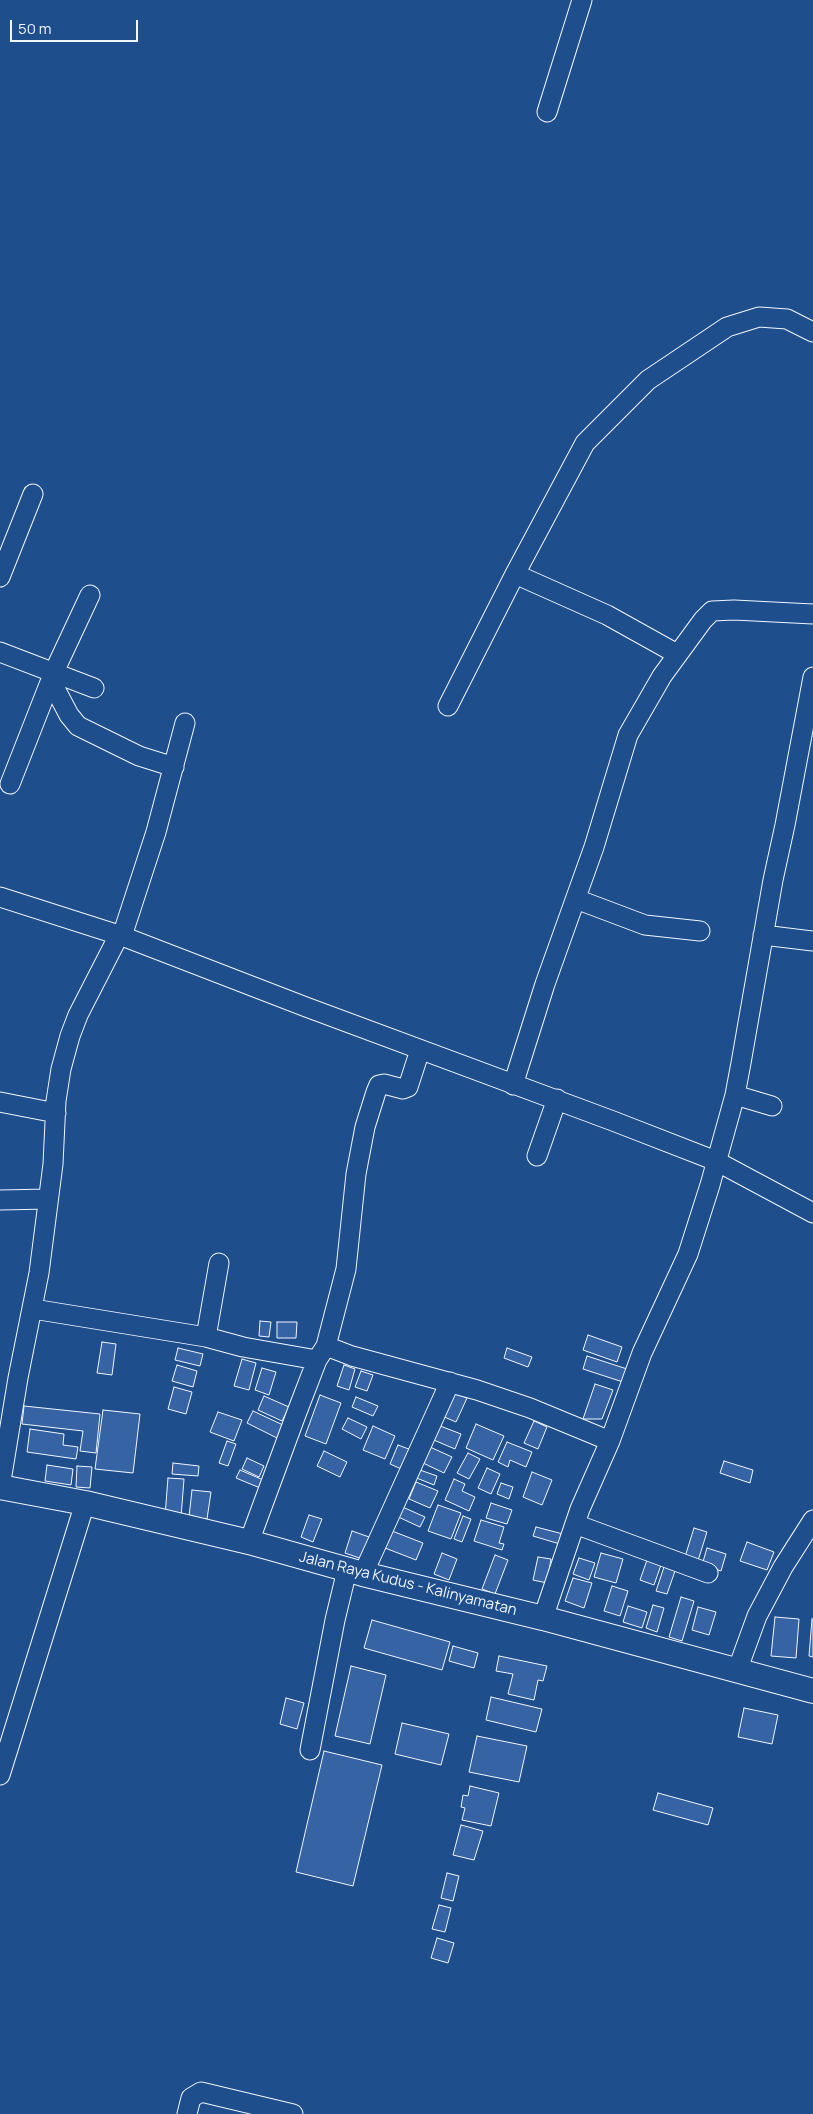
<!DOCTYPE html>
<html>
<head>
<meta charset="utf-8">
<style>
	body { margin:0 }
	#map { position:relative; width:813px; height:2114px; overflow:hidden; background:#1f4e8c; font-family:Manrope,sans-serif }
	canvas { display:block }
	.scale { position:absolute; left:10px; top:20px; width:128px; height:22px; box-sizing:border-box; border:2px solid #f2f6ff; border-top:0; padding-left:6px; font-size:15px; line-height:18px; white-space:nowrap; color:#f2f6ff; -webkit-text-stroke:4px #1f4e8c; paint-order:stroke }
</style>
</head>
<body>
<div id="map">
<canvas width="813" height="2114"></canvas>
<div class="scale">50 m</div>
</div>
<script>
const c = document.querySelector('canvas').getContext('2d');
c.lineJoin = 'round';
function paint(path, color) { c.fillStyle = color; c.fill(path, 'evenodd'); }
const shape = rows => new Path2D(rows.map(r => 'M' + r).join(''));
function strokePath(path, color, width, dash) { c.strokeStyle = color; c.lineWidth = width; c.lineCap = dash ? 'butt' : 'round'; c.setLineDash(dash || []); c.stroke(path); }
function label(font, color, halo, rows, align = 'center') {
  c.font = font + ' Manrope,sans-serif'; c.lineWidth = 4; c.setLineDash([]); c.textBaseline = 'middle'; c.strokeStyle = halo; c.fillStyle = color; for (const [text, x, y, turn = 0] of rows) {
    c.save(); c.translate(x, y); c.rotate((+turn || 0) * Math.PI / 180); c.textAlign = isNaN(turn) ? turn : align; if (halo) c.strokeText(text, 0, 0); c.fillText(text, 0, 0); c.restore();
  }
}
const building = shape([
	[260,1321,271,1322,269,1337,259,1336,260,1321],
	[277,1322,297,1322,296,1338,277,1338,277,1322],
	[588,1335,622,1347,617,1362,583,1350,588,1335],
	[102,1342,116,1344,112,1375,97,1373,102,1342],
	[178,1348,203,1354,200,1366,175,1360,178,1348],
	[507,1348,532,1357,528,1367,504,1358,507,1348],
	[587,1356,627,1369,623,1382,583,1369,587,1356],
	[242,1359,256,1363,249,1390,234,1386,242,1359],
	[177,1365,197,1371,193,1387,172,1381,177,1365],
	[344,1365,355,1369,349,1390,337,1386,344,1365],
	[262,1368,276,1372,269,1395,255,1390,262,1368],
	[361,1371,373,1375,367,1391,355,1387,361,1371],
	[595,1384,613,1390,602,1419,583,1419,595,1384],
	[174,1387,192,1392,186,1414,168,1409,174,1387],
	[453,1392,467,1398,456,1422,442,1416,453,1392],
	[320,1395,341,1403,326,1444,305,1436,320,1395],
	[264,1396,289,1407,282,1421,258,1410,264,1396],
	[356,1397,378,1406,373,1416,352,1407,356,1397],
	[24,1406,100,1414,96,1453,80,1451,83,1431,22,1424,24,1406],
	[103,1410,140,1414,133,1473,95,1469,103,1410],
	[253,1411,283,1425,277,1438,247,1423,253,1411],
	[218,1412,242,1420,234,1441,210,1432,218,1412],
	[348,1418,367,1427,361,1439,342,1429,348,1418],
	[534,1421,547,1427,538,1449,524,1443,534,1421],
	[435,1424,461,1434,455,1449,429,1438,435,1424],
	[476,1424,504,1436,493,1460,466,1448,476,1424],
	[373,1426,395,1436,385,1459,363,1450,373,1426],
	[30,1429,64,1434,63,1445,78,1447,76,1459,27,1452,30,1429],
	[227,1441,236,1444,228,1466,219,1463,227,1441],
	[507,1442,532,1452,526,1467,510,1460,508,1467,498,1462,507,1442],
	[398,1445,414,1451,406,1471,390,1464,398,1445],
	[430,1447,452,1457,444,1473,423,1463,430,1447],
	[324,1451,347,1462,340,1477,317,1466,324,1451],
	[468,1453,480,1459,469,1479,457,1473,468,1453],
	[247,1458,264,1466,259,1477,242,1469,247,1458],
	[724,1461,753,1470,750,1483,720,1473,724,1461],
	[173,1463,199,1466,198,1476,172,1474,173,1463],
	[47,1465,73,1469,71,1485,45,1481,47,1465],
	[77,1466,92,1467,90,1488,76,1487,77,1466],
	[487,1468,500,1474,491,1494,478,1488,487,1468],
	[417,1469,437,1476,434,1485,414,1477,417,1469],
	[240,1470,268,1482,265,1490,236,1478,240,1470],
	[532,1472,552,1480,542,1505,523,1497,532,1472],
	[168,1478,184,1479,181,1517,165,1516,168,1478],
	[454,1479,465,1484,462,1491,475,1497,469,1511,445,1500,454,1479],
	[416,1482,438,1491,430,1508,409,1499,416,1482],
	[501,1483,513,1487,509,1499,497,1494,501,1483],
	[192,1490,211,1492,207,1519,189,1517,192,1490],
	[491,1503,512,1510,507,1524,486,1518,491,1503],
	[398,1505,425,1517,420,1527,394,1515,398,1505],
	[438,1505,461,1513,451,1539,428,1531,438,1505],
	[309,1515,322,1519,313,1542,301,1537,309,1515],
	[463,1516,471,1519,462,1542,454,1539,463,1516],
	[481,1520,504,1527,499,1543,504,1544,502,1550,474,1541,481,1520],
	[536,1527,563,1534,560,1544,533,1536,536,1527],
	[694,1528,707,1532,697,1564,684,1560,694,1528],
	[352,1531,372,1538,365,1560,345,1553,352,1531],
	[392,1531,423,1543,416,1560,385,1548,392,1531],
	[747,1542,774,1552,767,1570,740,1561,747,1542],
	[707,1548,726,1554,721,1571,702,1565,707,1548],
	[442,1553,457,1559,449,1580,434,1574,442,1553],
	[601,1553,623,1559,616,1583,594,1577,601,1553],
	[495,1555,508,1560,495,1594,482,1589,495,1555],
	[538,1557,551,1559,547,1583,533,1580,538,1557],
	[579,1558,595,1563,589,1580,573,1574,579,1558],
	[647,1560,661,1565,654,1585,640,1580,647,1560],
	[664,1567,675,1571,667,1594,656,1591,664,1567],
	[573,1578,592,1583,584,1608,565,1601,573,1578],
	[612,1586,628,1591,620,1616,604,1611,612,1586],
	[681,1597,694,1601,682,1641,669,1637,681,1597],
	[653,1605,664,1608,657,1632,646,1628,653,1605],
	[628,1606,647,1612,642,1628,623,1622,628,1606],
	[698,1607,716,1612,709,1635,692,1630,698,1607],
	[775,1617,799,1619,796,1658,771,1656,775,1617],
	[812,1619,813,1619,813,1657,809,1656,812,1619],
	[372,1620,450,1642,442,1670,364,1648,372,1620],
	[453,1646,478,1653,474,1668,449,1661,453,1646],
	[499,1656,547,1666,543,1681,538,1680,534,1700,508,1694,513,1674,496,1671,499,1656],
	[351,1666,386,1675,370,1744,335,1736,351,1666],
	[491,1697,542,1709,536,1732,486,1720,491,1697],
	[286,1698,304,1703,297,1729,280,1724,286,1698],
	[744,1708,778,1715,772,1744,738,1737,744,1708],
	[402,1723,449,1734,441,1765,395,1754,402,1723],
	[477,1736,527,1746,519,1782,469,1772,477,1736],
	[324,1751,382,1765,353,1886,296,1872,324,1751],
	[470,1786,499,1793,491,1826,462,1820,465,1808,461,1807,463,1795,468,1796,470,1786],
	[658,1793,713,1808,708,1825,653,1810,658,1793],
	[461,1825,483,1831,474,1860,453,1855,461,1825],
	[447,1873,459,1876,453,1901,441,1898,447,1873],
	[439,1905,451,1908,445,1932,432,1929,439,1905],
	[437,1938,454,1943,448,1963,431,1958,437,1938]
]);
paint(building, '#3563a3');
strokePath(building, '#f2f6ff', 1);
const minor = shape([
	[547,112,582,0],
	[515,574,607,615,677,654],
	[0,577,33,494],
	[0,652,94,688],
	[51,681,69,715,78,726,139,756,174,767],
	[448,706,515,574,585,443,648,380,727,327,759,317,787,319,813,332],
	[10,784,54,672,90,595],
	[0,897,122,936,306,1007,613,1121,716,1161,813,1213],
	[576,899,645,925,700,931],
	[763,935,813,941],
	[122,936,156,832,185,723],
	[513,1085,545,984,594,847,628,735,662,676,703,620,712,611,734,610,813,614],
	[735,1095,772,1106],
	[0,1102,56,1113],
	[537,1156,557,1099],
	[0,1200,48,1199],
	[33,1309,206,1337,243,1347,317,1360],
	[206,1337,219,1263],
	[326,1346,346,1269,356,1174,365,1127,376,1092,379,1085,384,1084,403,1089,408,1087,420,1050],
	[0,1487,18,1378,39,1273,53,1164,56,1101,61,1069,70,1036,78,1015,119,935],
	[575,1524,708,1573],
	[249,1542,297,1412,317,1360,326,1346,352,1356,477,1390,530,1408,610,1441],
	[363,1574,450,1382],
	[543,1618,580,1509,610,1441,642,1353,688,1254,710,1185,735,1095,741,1063,773,880,785,825,813,677],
	[737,1671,757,1616,783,1567,813,1520],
	[310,1750,335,1620,347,1570],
	[0,1775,85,1503],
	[187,2114,191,2098,201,2092,293,2114]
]);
const major = shape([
	[0,1487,85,1503,249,1542,363,1574,543,1618,813,1691]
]);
strokePath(minor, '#f2f6ff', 21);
strokePath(major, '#f2f6ff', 26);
strokePath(minor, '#1f4e8c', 19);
strokePath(major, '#1f4e8c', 24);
label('15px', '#f2f6ff', '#1f4e8c', [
	["Jalan Raya Kudus - Kalinyamatan",408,1584,14]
]);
</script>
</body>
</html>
